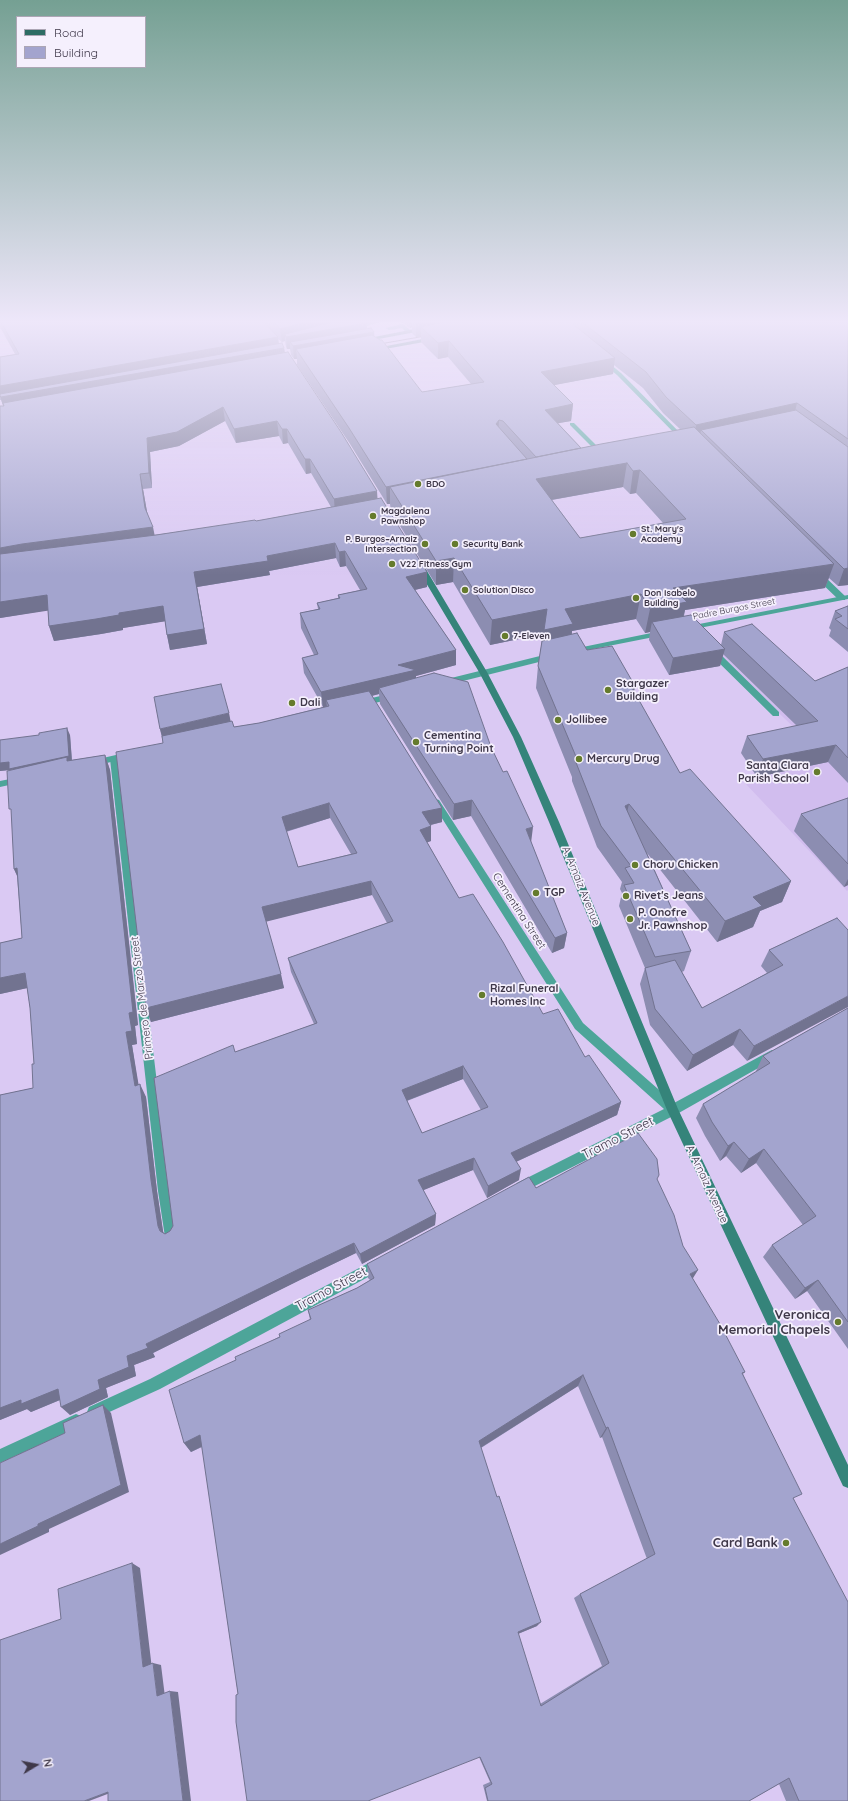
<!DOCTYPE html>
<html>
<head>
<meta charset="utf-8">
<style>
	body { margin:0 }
	#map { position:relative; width:848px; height:1801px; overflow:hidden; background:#dac9f3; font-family:Quicksand,sans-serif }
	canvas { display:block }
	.legend { position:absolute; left:16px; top:16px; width:130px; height:52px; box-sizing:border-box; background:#f5f0fd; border:1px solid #aca6b5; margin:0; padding:5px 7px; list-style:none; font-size:12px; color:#3f3849 }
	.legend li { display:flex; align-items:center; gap:8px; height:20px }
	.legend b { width:20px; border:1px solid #aca6b5 }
	.north { position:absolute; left:16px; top:1745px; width:40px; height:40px; -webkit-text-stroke:3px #f5f0fd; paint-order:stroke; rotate:80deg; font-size:11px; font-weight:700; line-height:16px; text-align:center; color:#3f3849 }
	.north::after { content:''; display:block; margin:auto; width:14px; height:18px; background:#3f3849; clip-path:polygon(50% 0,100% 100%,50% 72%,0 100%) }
</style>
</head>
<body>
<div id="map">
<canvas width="848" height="1801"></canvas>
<ul class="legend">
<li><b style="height:5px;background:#2d6c64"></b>Road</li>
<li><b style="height:11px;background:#a3a4ce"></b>Building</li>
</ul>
<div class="north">N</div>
</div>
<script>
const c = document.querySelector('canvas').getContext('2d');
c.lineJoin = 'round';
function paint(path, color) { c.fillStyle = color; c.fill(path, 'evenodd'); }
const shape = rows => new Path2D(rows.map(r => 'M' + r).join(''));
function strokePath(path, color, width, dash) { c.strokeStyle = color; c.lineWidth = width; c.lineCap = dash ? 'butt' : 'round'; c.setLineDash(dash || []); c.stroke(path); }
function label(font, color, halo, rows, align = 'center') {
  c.font = font + ' Quicksand,sans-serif'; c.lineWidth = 3.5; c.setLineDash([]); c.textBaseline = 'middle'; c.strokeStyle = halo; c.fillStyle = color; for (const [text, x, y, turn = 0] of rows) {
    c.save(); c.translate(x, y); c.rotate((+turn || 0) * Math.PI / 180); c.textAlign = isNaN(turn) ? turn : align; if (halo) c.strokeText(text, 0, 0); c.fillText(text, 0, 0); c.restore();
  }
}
paint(shape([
	[748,640,848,724,848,890,847,891,744,782,829,761,714,651]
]), '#d1bdee');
paint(shape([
	[403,324,411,331,411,333,407,333,402,328,389,330,386,328,403,324]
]), '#4da599');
paint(shape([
	[601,360,605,360,621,373,686,439,686,441,682,441,617,375,601,362,601,360],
	[570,423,574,423,604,453,604,455,600,455,570,425,570,423],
	[815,573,821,573,845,596,845,600,839,600,815,577,815,573],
	[709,649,715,649,779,712,779,716,773,716,709,653,709,649],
	[114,756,118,759,170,1191,177,1237,175,1241,171,1243,167,1241,165,1237,158,1191,110,759,114,756],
	[436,799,439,800,583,1023,674,1103,768,1052,772,1050,776,1052,778,1055,776,1058,677,1114,525,1191,521,1193,517,1191,515,1187,517,1183,664,1109,575,1029,433,804,431,802,433,800,436,799],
	[378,1258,383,1259,384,1264,383,1269,160,1389,94,1419,89,1417,87,1412,89,1407,150,1379,378,1258],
	[76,1414,81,1416,83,1421,81,1426,0,1463,0,1449,76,1414]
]), '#4da599');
paint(shape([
	[369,322,379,322,354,330,351,328,369,322],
	[848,595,848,599,689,630,685,628,689,626,848,595],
	[661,631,665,633,664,635,573,653,569,651,573,649,661,631],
	[552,653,556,656,555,658,443,686,439,683,443,680,552,653],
	[393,693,396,694,396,698,362,706,358,703,359,701,393,693],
	[129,752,132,753,133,755,132,757,94,766,90,763,94,760,129,752],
	[20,777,23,778,25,780,23,782,0,787,0,781,20,777]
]), '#4da599');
paint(shape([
	[417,564,420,564,424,566,487,672,521,737,559,822,678,1109,848,1465,848,1488,843,1486,667,1110,549,822,513,737,479,672,416,566,417,564]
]), '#35847a');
paint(shape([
	[425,327,428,329,427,330,362,342,359,340,425,327],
	[433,337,435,338,435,340,374,351,371,349,433,337]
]), '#2d6c64');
strokePath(shape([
	[374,345,431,335]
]), '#554c61', 1);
paint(shape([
	[0,322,367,322,367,328,374,332,374,336,422,392,471,384,448,357,438,359,421,342,421,337,416,337,412,333,412,327,410,328,404,323,401,322,848,322,848,585,838,586,829,578,825,588,685,610,684,616,721,645,724,632,815,681,848,667,848,783,828,762,757,777,741,753,747,736,797,726,723,654,720,666,669,675,649,640,650,632,645,633,636,619,572,631,572,634,587,650,635,686,634,692,680,773,791,881,782,902,760,911,753,927,717,942,647,853,691,951,684,971,682,972,702,1008,767,973,761,966,769,950,837,918,747,1061,733,1045,687,1071,650,1025,640,984,645,968,619,906,622,893,620,889,622,882,597,847,572,781,572,777,536,688,538,666,543,634,490,645,453,582,436,585,391,511,390,504,387,504,350,444,297,365,297,359,294,359,291,355,290,349,287,349,286,347,285,341,282,342,278,339,279,344,284,348,285,353,377,498,427,587,415,590,456,650,456,665,416,676,416,678,491,747,531,842,567,933,564,948,552,953,471,816,453,820,380,704,379,694,372,696,442,808,442,822,431,825,431,841,427,842,459,898,543,1014,585,1057,621,1102,617,1115,516,1162,519,1180,487,1198,473,1170,423,1190,436,1214,435,1225,362,1264,356,1253,302,1279,153,1353,155,1357,134,1365,136,1376,106,1388,108,1397,70,1415,60,1400,31,1412,27,1409,0,1420,0,1095,33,1088,34,1064,30,1008,27,988,0,994,0,943,22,938,17,876,14,869,10,770,0,771,0,740,70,735,72,760,105,755,110,770,138,1025,135,1026,137,1044,132,1045,138,1085,146,1097,157,1191,163,1232,165,1234,170,1231,173,1226,235,1052,314,1024,291,972,288,958,387,923,372,895,266,921,284,988,151,1022,146,1008,163,743,160,729,231,721,234,727,259,723,323,707,304,673,302,658,314,655,301,628,300,613,318,609,317,603,338,598,338,595,360,590,346,566,340,567,336,558,269,571,270,575,197,587,207,644,170,650,167,635,165,621,123,628,123,630,101,634,54,641,49,626,48,610,0,618,0,406,3,406,1,400,0,400,0,357,15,354,0,327],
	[614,365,643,388,663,413,681,430,581,448,558,423,571,421,573,404,554,385,613,374],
	[225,421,236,443,279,436,283,444,288,443,306,474,311,473,331,507,256,521,154,535,147,512,143,489,152,488,150,452,179,446],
	[623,487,630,494,636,493,663,523,580,538,552,500],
	[330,818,351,854,298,867,286,832],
	[463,1079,481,1110,422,1133,407,1101],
	[848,606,848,652,829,636,831,630,829,628,835,611],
	[848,798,848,885,844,887,794,831,801,814],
	[848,1008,848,1349,807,1291,795,1299,763,1257,772,1245,803,1225,756,1163,741,1173,726,1156,720,1161,705,1136,696,1118,703,1104,756,1072,756,1071,763,1056],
	[657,1179,693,1279,745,1372,743,1374,794,1499,848,1801,786,1801,779,1784,749,1801,487,1801,483,1785,490,1782,479,1757,238,1694,202,1447,191,1452,184,1443,236,1360,310,1320,308,1310,357,1288,370,1280,368,1278,367,1264,536,1188],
	[578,1386,600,1438,602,1437,647,1559,580,1594,574,1598,602,1666,540,1704,518,1634,537,1626,481,1448]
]), '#8c8db1');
paint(shape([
	[306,322,367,323,367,333,374,332,375,345,296,349,297,359,294,359,293,346,290,342,290,349,287,349,286,337,285,334,285,341,282,342,280,329],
	[410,322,412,322,412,327,410,328],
	[416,322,500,322,421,327,421,337,416,337],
	[278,337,279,349,284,348,286,361,5,411,0,396,0,386],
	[449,341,448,357,438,359,438,343],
	[615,358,613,374,539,388,541,372],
	[797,403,793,420,701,430,699,440,693,441,696,425],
	[573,404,571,421,543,426,545,410],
	[223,407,225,421,179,446,150,452,152,488,149,473,147,438],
	[499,420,498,437,496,424],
	[277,421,279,436,236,443,234,429],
	[282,429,287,429,288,443,283,444],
	[305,459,310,459,311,473,306,474],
	[527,459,390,487,390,504,387,504,386,487],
	[627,463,623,487,534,503,536,479],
	[640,470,636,493,630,494,633,471],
	[140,474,143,489,149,523,145,508],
	[377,491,378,506,335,513,334,499],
	[153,527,156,542,0,563,0,548,22,544],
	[335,543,336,558,269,571,270,575,197,587,207,644,170,650,167,635,194,572,267,556],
	[345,551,346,566,340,567,339,552],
	[454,558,453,582,436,585,436,561],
	[834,564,825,588,685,610,681,626,652,622,650,632,645,633,650,609,673,588],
	[848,568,848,585,838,586,844,569],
	[427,572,427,587,406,592,406,577],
	[641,594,636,619,572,631,570,648,541,655,543,634,490,645,492,620,547,609,565,609],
	[47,595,52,610,0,618,0,602],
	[163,606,167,621,123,628,123,630,101,634,54,641,49,626,119,613],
	[725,649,720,666,669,675,673,658],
	[456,650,456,665,416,676,416,685,379,688,379,694,329,706,326,700,327,707,323,707,321,692,398,665],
	[631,686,635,686,631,708],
	[229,713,232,728,164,743,160,729],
	[67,728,70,735,72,763,0,771,0,763],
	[836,745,828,762,757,777,763,759],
	[105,755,110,770,138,1025,135,1026,137,1044,132,1045,141,1099,135,1086,126,1032,129,1013],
	[472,800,471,816,453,820,454,804],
	[329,803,330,818,284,832,282,817],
	[629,804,624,825,625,806],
	[442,808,442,822,422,827,422,812],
	[431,826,431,841,420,845,420,830],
	[533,827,531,843,526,829],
	[17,868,21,884,14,869],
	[848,879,848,885,844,887],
	[371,881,372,895,265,922,262,907],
	[791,881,782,902,760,911,753,927,717,942,725,921,753,897],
	[567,933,564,948,552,953,555,938],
	[25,973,32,987,0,994,0,978],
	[281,974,284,988,151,1022,146,1008],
	[848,996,848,1007,747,1061,754,1046],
	[740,1029,733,1045,687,1071,693,1055],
	[463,1066,463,1079,403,1102,402,1090],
	[140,1084,146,1097,157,1191,164,1237,158,1226,151,1180],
	[621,1102,617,1115,509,1165,511,1153],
	[734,1142,726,1156,720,1161,728,1146],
	[764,1149,756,1163,741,1173,749,1159],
	[474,1158,473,1170,419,1192,418,1180],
	[521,1169,519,1180,487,1198,488,1186],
	[436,1214,435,1225,362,1264,360,1254],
	[354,1243,356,1253,302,1279,153,1353,155,1357,134,1365,136,1376,106,1388,108,1397,70,1415,61,1407,98,1380,127,1356,146,1344,299,1269],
	[698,1270,690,1283,690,1274],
	[818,1280,807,1291,795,1299,805,1288],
	[583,1375,578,1386,477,1450,479,1441],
	[58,1389,67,1397,31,1412,27,1409,0,1420,0,1408,21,1400],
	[103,1405,111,1413,129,1492,49,1529,49,1532,0,1555,0,1544,38,1524],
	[608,1427,602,1437,600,1438,606,1428],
	[200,1435,207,1444,191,1452,184,1443],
	[132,1563,140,1568,152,1669,143,1667],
	[541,1622,537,1626,515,1635,518,1632],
	[153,1663,161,1665,165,1697,157,1696],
	[170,1691,178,1692,191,1801,183,1801],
	[118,1790,89,1801,84,1801,108,1792]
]), '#727390');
const building = shape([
	[1,322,264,322,278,337,0,386,0,357,19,354,1,322],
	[274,322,306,322,280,329,274,322],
	[333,322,367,323,286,337,285,334,333,322],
	[444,322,574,322,574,325,615,358,541,372,573,404,545,410,581,448,536,457,503,421,499,420,496,424,527,459,386,487,349,428,296,349,372,335,380,340,382,340,422,392,484,382,449,341,438,343,421,327,444,322],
	[582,322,848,322,848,439,797,403,696,425,666,397,646,372,582,322],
	[371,328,374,332,293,346,290,342,371,328],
	[282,343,284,348,1,397,0,396,0,394,282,343],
	[288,352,341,432,377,491,334,499,310,459,305,459,287,429,282,429,277,421,234,429,223,407,177,432,147,438,149,473,140,474,145,508,153,527,22,544,0,548,0,406,4,406,3,403,288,352],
	[796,410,848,447,848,568,844,569,701,430,796,410],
	[694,427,834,564,673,588,687,602,650,609,641,594,565,609,573,624,544,630,547,609,492,620,454,558,436,561,390,487,601,444,694,427],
	[627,463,633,471,640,470,686,519,580,538,536,479,627,463],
	[381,498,427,572,406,577,456,650,398,665,416,670,321,692,302,658,318,654,300,613,320,609,317,603,340,598,338,595,367,589,345,551,339,552,335,543,267,556,268,561,194,572,204,629,167,635,163,606,119,613,119,615,96,619,49,626,47,595,0,602,0,554,156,535,255,520,256,521,381,498],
	[848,606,848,629,835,619,842,616,835,611,848,606],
	[691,615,725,649,673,658,652,622,691,615],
	[752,624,815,681,848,667,848,758,836,745,763,759,747,736,818,721,724,632,752,624],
	[577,633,587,650,612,646,635,686,631,686,680,773,690,769,791,881,753,897,762,906,725,921,629,804,625,806,691,951,655,957,624,885,634,883,625,868,631,866,601,826,575,760,577,759,538,666,542,641,577,633],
	[434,673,468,682,491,747,503,772,507,771,533,827,526,829,567,933,555,938,472,800,454,804,379,688,434,673],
	[221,684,229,713,160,729,154,697,221,684],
	[369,691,442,808,422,812,431,826,420,830,459,898,473,894,503,942,543,1014,558,1009,585,1057,589,1055,621,1102,511,1153,521,1169,488,1186,474,1158,418,1180,436,1214,360,1254,354,1243,299,1269,146,1344,148,1348,127,1356,129,1367,98,1380,100,1389,61,1407,58,1389,21,1404,21,1400,0,1408,0,1095,33,1088,32,1064,34,1064,30,1008,25,973,0,978,0,943,22,938,17,868,14,869,11,809,9,809,7,771,67,757,67,761,105,755,133,1012,129,1013,132,1031,126,1032,135,1086,140,1084,151,1180,158,1226,160,1231,165,1234,170,1231,173,1226,154,1078,233,1045,235,1052,317,1023,288,958,393,921,371,881,262,907,281,974,146,1008,116,752,163,743,162,736,232,721,234,727,259,723,329,706,326,700,369,691],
	[329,803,357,853,298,867,282,817,329,803],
	[463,1066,488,1107,422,1133,402,1090,463,1066],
	[67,728,69,756,9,769,9,762,0,763,0,740,39,735,39,733,67,728],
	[848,798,848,864,801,814,848,798],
	[837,918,848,930,848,996,754,1046,740,1029,693,1055,655,1009,645,968,675,960,702,1008,783,965,769,950,837,918],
	[848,1008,848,1322,818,1280,805,1288,772,1245,816,1216,764,1149,749,1159,734,1142,728,1146,712,1122,703,1104,770,1063,763,1056,848,1008],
	[638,1133,657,1159,659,1175,657,1179,674,1215,683,1246,698,1270,690,1274,720,1324,745,1372,742,1373,802,1494,793,1498,848,1602,848,1801,799,1801,789,1778,749,1801,488,1801,485,1788,492,1784,480,1757,368,1801,247,1801,236,1722,236,1695,238,1694,200,1435,184,1443,169,1390,236,1360,235,1357,280,1337,279,1334,311,1319,308,1310,357,1288,374,1278,367,1264,529,1177,536,1188,638,1133],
	[583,1375,606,1428,608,1427,655,1554,580,1594,609,1663,541,1706,518,1632,541,1622,499,1496,497,1497,479,1441,583,1375],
	[103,1405,121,1485,38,1524,38,1526,0,1544,0,1463,65,1433,63,1423,103,1405],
	[132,1563,143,1667,153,1663,157,1696,170,1691,183,1801,108,1801,108,1792,84,1801,0,1801,0,1640,61,1619,58,1589,132,1563]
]);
paint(building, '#a3a4ce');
strokePath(building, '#727390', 1);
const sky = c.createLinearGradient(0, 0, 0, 575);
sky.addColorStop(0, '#75a093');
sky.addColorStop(0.56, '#eee7fa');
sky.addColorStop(1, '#eee7fa00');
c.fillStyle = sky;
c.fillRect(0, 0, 848, 575);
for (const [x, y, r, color] of [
	[418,484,4,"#657b2d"],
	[373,516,4,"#657b2d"],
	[633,534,4,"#657b2d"],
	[425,544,4,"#657b2d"],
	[455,544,4,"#657b2d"],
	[392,564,4,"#657b2d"],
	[465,590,4,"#657b2d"],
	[636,598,4,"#657b2d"],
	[505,636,4,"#657b2d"],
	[608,690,4,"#657b2d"],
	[292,703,4,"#657b2d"],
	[558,720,4,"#657b2d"],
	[416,742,4,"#657b2d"],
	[579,759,4,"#657b2d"],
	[817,772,4,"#657b2d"],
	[635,865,4,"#657b2d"],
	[536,893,4,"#657b2d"],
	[626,896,4,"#657b2d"],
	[630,919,4,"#657b2d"],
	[482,995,4,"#657b2d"],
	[838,1322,4,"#657b2d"],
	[786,1543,4,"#657b2d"]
]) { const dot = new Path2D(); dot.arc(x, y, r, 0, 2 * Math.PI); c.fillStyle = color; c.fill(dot); strokePath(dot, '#f5f0fd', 1.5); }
label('bold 9px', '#3f3849', '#f5f0fd', [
	["BDO",426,484],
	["Magdalena",381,511],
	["Pawnshop",381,521],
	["St. Mary's",641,529],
	["Academy",641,539],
	["P. Burgos–Arnaiz",417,539,"right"],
	["Intersection",417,549,"right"],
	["Security Bank",463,544],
	["V22 Fitness Gym",400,564],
	["Solution Disco",473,590],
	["Don Isabelo",644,593],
	["Building",644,603],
	["7-Eleven",513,636]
], 'left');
label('9px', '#3f3849', '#f5f0fd', [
	["Padre Burgos Street",734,609,-11]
]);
label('bold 11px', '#3f3849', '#f5f0fd', [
	["Stargazer",616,684],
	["Building",616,697],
	["Dali",300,703],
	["Jollibee",566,720],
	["Cementina",424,736],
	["Turning Point",424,749],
	["Mercury Drug",587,759],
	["Santa Clara",809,766,"right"],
	["Parish School",809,779,"right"],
	["Choru Chicken",643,865],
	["TGP",544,893],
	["Rivet's Jeans",634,896],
	["P. Onofre",638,913],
	["Jr. Pawnshop",638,926],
	["Rizal Funeral",490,989],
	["Homes Inc",490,1002]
], 'left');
label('11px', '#3f3849', '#f5f0fd', [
	["A. Arnaiz Avenue",581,886,68],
	["Cementina Street",519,911,57],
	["Primero de Marzo Street",142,998,-97],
	["A. Arnaiz Avenue",707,1184,65]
]);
label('13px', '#3f3849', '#f5f0fd', [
	["Tramo Street",618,1138,-27],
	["Tramo Street",331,1289,-28]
]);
label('bold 13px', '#3f3849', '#f5f0fd', [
	["Veronica",830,1315],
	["Memorial Chapels",830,1330],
	["Card Bank",778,1543]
], 'right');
</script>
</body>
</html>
